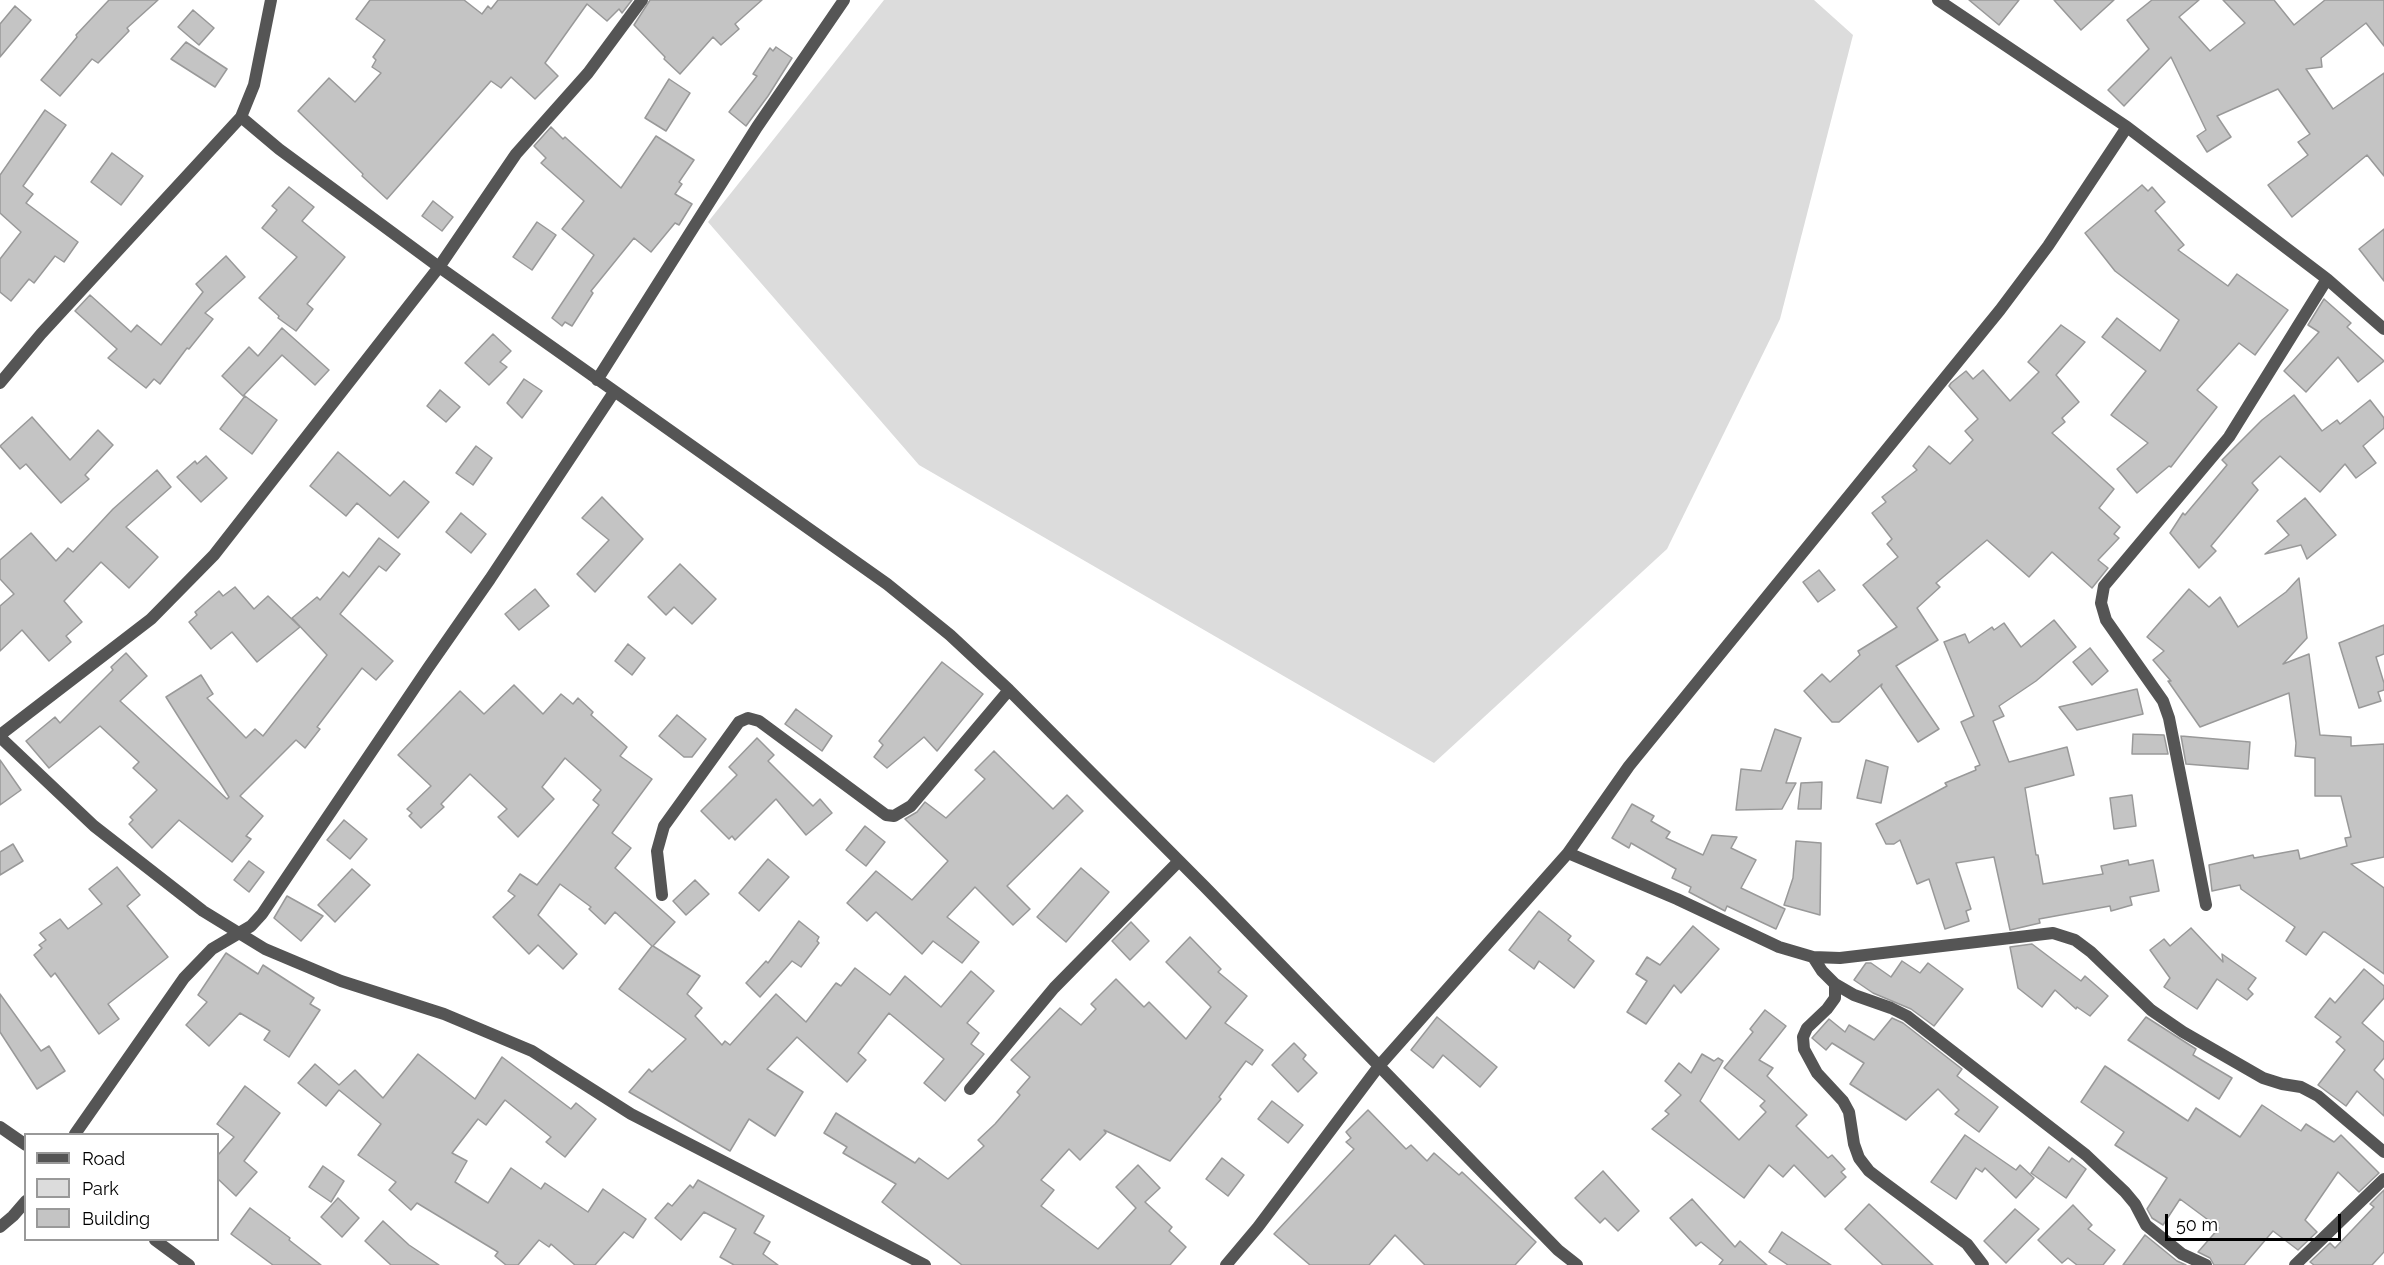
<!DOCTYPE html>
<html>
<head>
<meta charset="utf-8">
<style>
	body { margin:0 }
	#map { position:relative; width:2384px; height:1265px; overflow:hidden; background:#fff; font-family:Raleway,sans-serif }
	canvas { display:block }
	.legend { position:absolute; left:24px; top:1133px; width:195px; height:108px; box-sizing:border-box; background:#fff; border:2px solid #999; margin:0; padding:8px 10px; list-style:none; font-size:18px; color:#000 }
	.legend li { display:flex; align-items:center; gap:12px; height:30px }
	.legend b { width:30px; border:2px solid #999 }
	.scale { position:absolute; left:2165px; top:1214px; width:176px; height:27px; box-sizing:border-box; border:3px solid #000; border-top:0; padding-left:8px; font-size:18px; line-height:21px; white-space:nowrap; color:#000; -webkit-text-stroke:4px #fff; paint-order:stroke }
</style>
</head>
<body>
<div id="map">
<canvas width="2384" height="1265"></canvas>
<ul class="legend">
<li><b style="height:8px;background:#555"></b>Road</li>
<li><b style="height:16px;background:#dcdcdc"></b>Park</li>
<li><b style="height:16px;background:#c4c4c4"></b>Building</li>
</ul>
<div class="scale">50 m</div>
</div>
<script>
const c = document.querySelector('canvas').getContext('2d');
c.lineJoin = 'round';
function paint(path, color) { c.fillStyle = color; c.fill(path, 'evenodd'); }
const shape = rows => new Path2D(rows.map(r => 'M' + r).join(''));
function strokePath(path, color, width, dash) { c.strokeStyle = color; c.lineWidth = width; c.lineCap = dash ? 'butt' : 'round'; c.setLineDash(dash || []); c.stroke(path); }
paint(shape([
	[884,0,1814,0,1853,35,1780,319,1667,549,1434,763,919,465,708,222]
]), '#dcdcdc');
const building = shape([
	[109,0,158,0,127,28,129,31,98,63,92,59,60,96,41,80,77,37,76,35,109,0],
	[370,0,464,0,482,14,488,6,491,9,498,0,632,0,622,13,619,9,607,21,587,4,545,63,558,76,535,99,511,77,501,88,491,81,387,199,362,176,363,174,298,111,329,78,355,102,381,73,372,67,376,60,373,57,385,40,356,19,370,0],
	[650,0,762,0,735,24,739,29,721,45,713,37,680,74,664,59,665,57,634,25,650,0],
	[1969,0,2019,0,1999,25,1969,0],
	[2054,0,2114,0,2081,30,2054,0],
	[2152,0,2199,0,2179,17,2210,51,2245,23,2223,0,2274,0,2294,25,2325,0,2384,0,2384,46,2366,23,2321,58,2322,67,2306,69,2333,109,2384,73,2384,176,2367,155,2292,217,2268,185,2308,155,2298,142,2310,134,2278,89,2217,116,2231,137,2207,152,2197,136,2206,130,2171,57,2124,106,2108,90,2149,49,2127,20,2152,0],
	[15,6,31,20,0,57,0,24,15,6],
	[193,10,214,28,199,45,178,27,193,10],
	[186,42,227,69,215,87,171,59,186,42],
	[776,47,792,58,768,96,746,126,729,112,757,76,753,74,770,48,773,51,776,47],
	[669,79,690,93,666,131,645,118,669,79],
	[45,110,66,125,23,186,33,194,26,203,78,242,64,262,55,256,34,283,29,279,11,301,0,292,0,259,21,232,0,213,0,175,45,110],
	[551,127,563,139,565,137,621,188,656,136,694,160,679,182,682,184,675,194,692,204,679,225,675,223,651,252,634,238,591,291,593,293,572,326,565,322,562,326,552,318,594,255,562,229,584,201,541,163,546,158,534,146,551,127],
	[112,153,143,176,121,205,91,182,112,153],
	[2142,185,2148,191,2152,187,2165,202,2155,211,2184,245,2178,250,2228,286,2237,274,2288,310,2255,355,2239,343,2197,390,2217,407,2171,467,2169,466,2137,493,2117,469,2148,443,2111,415,2146,371,2102,337,2117,318,2160,351,2179,320,2115,271,2085,233,2142,185],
	[289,187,314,207,302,221,345,257,307,304,313,309,296,331,278,318,279,316,259,298,297,257,262,228,277,210,272,206,289,187],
	[433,201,453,217,442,231,422,216,433,201],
	[537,222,556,235,532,270,513,257,537,222],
	[2384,229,2384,281,2359,249,2384,229],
	[226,256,245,277,205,313,213,319,189,349,187,348,160,384,154,379,146,388,108,358,117,349,75,311,90,295,131,332,137,325,161,345,203,292,196,284,226,256],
	[2324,299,2351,323,2347,327,2384,361,2358,382,2338,357,2306,392,2284,371,2319,332,2308,325,2324,299],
	[2061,325,2085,342,2056,375,2079,402,2062,418,2065,422,2052,433,2114,489,2099,508,2120,527,2114,534,2119,538,2098,560,2108,568,2092,588,2052,552,2029,577,1987,540,1936,583,1940,587,1917,608,1938,640,1896,666,1939,729,1918,742,1881,687,1882,684,1839,722,1832,722,1804,691,1822,674,1830,682,1860,655,1858,651,1897,627,1863,585,1898,557,1887,544,1892,539,1872,513,1886,502,1882,497,1917,470,1913,466,1929,446,1950,464,1973,440,1965,431,1978,419,1949,386,1951,383,1966,371,1973,379,1983,370,2010,401,2039,372,2028,362,2061,325],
	[282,328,329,370,315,385,282,355,243,396,222,376,249,347,258,356,282,328],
	[493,334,511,351,500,362,507,367,489,385,465,363,493,334],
	[524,379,542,391,522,418,507,403,524,379],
	[440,390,460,407,446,422,427,406,440,390],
	[2294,395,2322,431,2337,420,2340,424,2370,400,2384,418,2384,428,2363,446,2376,463,2356,478,2345,464,2320,492,2280,456,2252,483,2258,490,2211,546,2216,551,2199,568,2170,533,2183,513,2185,515,2227,465,2222,460,2262,420,2294,395],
	[245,396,277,420,252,454,220,429,245,396],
	[32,417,70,460,98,430,113,445,85,475,89,479,61,503,26,464,20,469,0,446,32,417],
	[476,446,492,458,473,485,456,473,476,446],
	[338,452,390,496,404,481,429,502,398,538,357,503,346,516,310,486,338,452],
	[206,456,227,478,201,502,177,477,195,461,197,464,206,456],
	[157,470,171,487,126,527,158,557,129,588,101,562,64,601,82,622,66,636,71,642,49,661,22,630,0,651,0,606,14,594,0,579,0,560,31,533,56,561,68,548,73,552,113,509,157,470],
	[602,497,643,539,595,592,577,574,609,540,582,518,602,497],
	[2305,498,2336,535,2307,559,2301,545,2265,554,2289,535,2277,521,2305,498],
	[461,513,486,534,471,553,446,532,461,513],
	[379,538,400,554,386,571,379,566,340,614,393,661,376,680,362,668,317,727,320,729,305,748,296,740,240,796,263,816,246,836,251,839,232,862,179,820,152,848,129,824,133,820,130,817,157,790,133,768,139,762,100,726,49,768,26,741,55,717,60,723,113,670,111,667,126,653,147,676,120,701,227,799,229,797,166,697,201,675,213,694,207,698,246,738,255,729,263,736,327,655,292,618,317,597,320,600,343,572,349,577,379,538],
	[680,564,716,599,692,624,674,607,666,615,648,597,680,564],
	[1819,570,1835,590,1818,602,1803,582,1819,570],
	[2299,578,2307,638,2283,664,2309,654,2320,735,2351,737,2351,746,2384,744,2384,857,2351,864,2384,888,2384,974,2325,932,2323,932,2306,955,2286,941,2295,927,2241,889,2240,885,2212,891,2209,865,2253,855,2254,858,2298,850,2300,859,2347,846,2345,838,2351,837,2341,796,2315,796,2315,758,2295,756,2296,743,2289,693,2200,727,2168,681,2171,681,2153,660,2164,651,2147,637,2189,589,2209,607,2220,597,2238,627,2286,592,2299,578],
	[235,587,254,609,268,596,300,627,257,662,232,632,211,649,189,622,197,615,195,612,219,591,223,596,235,587],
	[535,589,549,606,519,630,505,614,535,589],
	[2054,620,2076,647,2036,681,1999,706,2004,716,1993,721,2009,762,2067,747,2074,775,2025,788,2036,855,2038,855,2043,884,2103,874,2101,866,2128,860,2129,865,2153,860,2159,891,2130,897,2132,905,2111,911,2110,906,2039,919,2040,923,2010,930,1994,857,1956,863,1971,909,1966,911,1969,921,1945,929,1929,879,1917,884,1900,840,1894,844,1886,844,1876,824,1947,786,1945,783,1976,770,1975,767,1980,765,1961,722,1974,716,1944,642,1965,634,1969,643,1992,627,1994,630,2004,623,2021,647,2054,620],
	[2384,625,2384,654,2376,657,2384,683,2384,690,2378,692,2381,701,2359,708,2339,643,2384,625],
	[628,644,645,658,632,675,615,661,628,644],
	[2090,648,2108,671,2092,685,2073,662,2090,648],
	[942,662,983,694,937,751,924,737,887,768,874,757,883,745,879,741,942,662],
	[514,685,543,714,561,694,573,704,578,698,593,712,591,715,627,747,620,756,652,779,612,833,631,848,615,868,675,922,653,946,700,976,687,994,702,1008,695,1016,722,1045,725,1041,730,1045,776,994,806,1022,836,983,841,986,855,968,890,995,905,976,941,1007,971,971,994,991,967,1023,979,1033,971,1044,984,1054,945,1101,924,1083,944,1059,889,1013,858,1053,866,1060,847,1082,797,1037,767,1069,803,1092,775,1136,749,1119,730,1151,629,1092,649,1069,652,1072,686,1039,619,989,652,946,615,912,605,924,589,909,591,907,560,884,538,915,577,954,563,969,538,945,529,954,493,917,515,896,508,891,520,874,537,885,599,805,593,800,601,790,565,758,542,787,554,799,518,837,498,817,507,809,470,774,441,804,444,807,421,828,409,816,412,813,407,809,431,786,398,755,460,691,484,714,514,685],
	[2137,689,2143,714,2077,730,2059,707,2137,689],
	[796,709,832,736,822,751,785,724,796,709],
	[677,715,706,739,692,757,684,757,659,736,677,715],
	[1775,729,1801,738,1786,783,1796,783,1782,809,1736,810,1741,769,1761,771,1775,729],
	[2133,734,2164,735,2168,754,2132,754,2133,734],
	[2181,736,2250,742,2248,769,2186,764,2181,736],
	[757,738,774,755,768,761,813,806,820,799,832,813,806,835,776,799,735,840,732,836,729,839,701,811,737,775,729,767,757,738],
	[994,751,1053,809,1067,795,1083,811,1007,886,1030,909,1013,925,975,887,947,917,979,942,962,963,933,941,922,954,876,912,867,921,847,903,876,871,912,900,948,861,905,819,917,812,925,802,946,818,985,779,975,770,994,751],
	[0,760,21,790,0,805,0,760],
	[1866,760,1888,767,1881,803,1857,798,1866,760],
	[1822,782,1821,809,1798,809,1801,783,1822,782],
	[2132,795,2136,826,2114,829,2110,798,2132,795],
	[1632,804,1654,816,1651,821,1670,832,1666,838,1703,855,1712,835,1737,837,1731,848,1756,860,1741,888,1785,909,1776,929,1727,906,1725,911,1689,892,1691,887,1672,878,1676,869,1631,843,1629,848,1612,838,1632,804],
	[344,820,367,839,350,859,327,840,344,820],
	[865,826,885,842,866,866,846,850,865,826],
	[1796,841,1821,843,1820,915,1784,905,1793,878,1796,841],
	[13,844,23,861,0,875,0,852,13,844],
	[768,859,789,877,759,911,739,893,768,859],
	[249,861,264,872,249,892,234,880,249,861],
	[117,867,140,895,127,906,168,957,108,1004,119,1019,99,1034,55,973,51,977,34,955,42,948,39,945,46,940,40,933,60,919,68,929,102,904,89,889,117,867],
	[1081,868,1109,892,1066,942,1037,917,1081,868],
	[352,869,370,885,335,922,318,905,352,869],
	[695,880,709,894,686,915,673,901,695,880],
	[287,896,323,916,301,941,274,918,287,896],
	[1539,911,1571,936,1568,940,1594,961,1574,988,1539,961,1534,969,1509,950,1539,911],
	[799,921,819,937,817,941,819,943,801,967,792,961,760,997,746,983,766,961,768,963,799,921],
	[1131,922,1149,941,1130,960,1112,941,1131,922],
	[1693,926,1719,949,1681,993,1674,985,1646,1024,1627,1012,1647,981,1636,974,1647,957,1660,965,1693,926],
	[2191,928,2223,962,2222,954,2256,978,2248,989,2253,994,2247,1000,2217,979,2197,1009,2164,987,2170,978,2150,950,2164,939,2170,946,2191,928],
	[1190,937,1221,969,1218,972,1247,996,1225,1023,1263,1050,1252,1065,1246,1061,1219,1097,1221,1099,1170,1161,1104,1130,1106,1133,1080,1160,1069,1149,1041,1180,1054,1190,1041,1206,1098,1249,1136,1208,1116,1187,1138,1165,1160,1188,1145,1202,1172,1227,1169,1231,1186,1247,1170,1265,962,1265,882,1202,896,1184,843,1153,847,1147,824,1133,836,1113,915,1163,919,1158,948,1179,984,1146,978,1140,995,1124,1020,1095,1017,1092,1030,1077,1011,1060,1060,1008,1081,1025,1096,1009,1091,1004,1116,979,1144,1007,1149,1002,1186,1039,1211,1007,1166,962,1190,937],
	[2032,944,2081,981,2085,976,2108,996,2090,1016,2077,1007,2076,1009,2055,990,2042,1007,2018,988,2010,947,2032,944],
	[226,953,258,974,263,965,314,998,310,1004,320,1010,289,1057,264,1040,270,1031,240,1013,209,1046,186,1025,207,1002,198,995,226,953],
	[1902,961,1920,973,1928,963,1963,989,1934,1026,1911,1009,1873,993,1854,980,1866,963,1871,963,1891,977,1902,961],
	[2364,969,2384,986,2384,998,2362,1023,2384,1042,2384,1058,2374,1070,2384,1080,2384,1116,2357,1091,2346,1106,2318,1085,2345,1050,2336,1042,2341,1037,2315,1017,2330,998,2335,1003,2364,969],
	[0,994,41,1051,49,1046,65,1071,37,1089,0,1032,0,994],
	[1765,1010,1786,1026,1759,1060,1773,1068,1767,1076,1807,1115,1796,1126,1828,1158,1832,1155,1845,1169,1841,1172,1846,1177,1825,1197,1794,1165,1783,1177,1769,1165,1744,1198,1652,1129,1669,1114,1665,1111,1681,1095,1665,1081,1679,1063,1691,1073,1702,1054,1714,1061,1718,1058,1723,1061,1700,1101,1739,1140,1766,1112,1760,1106,1765,1101,1724,1068,1753,1032,1750,1029,1765,1010],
	[1437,1017,1497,1067,1480,1087,1443,1055,1433,1068,1411,1050,1437,1017],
	[2146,1017,2196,1049,2193,1055,2232,1078,2219,1099,2128,1040,2146,1017],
	[1892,1018,1903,1023,1962,1069,1957,1076,1998,1107,1979,1132,1955,1114,1959,1110,1938,1089,1906,1120,1850,1084,1864,1063,1832,1043,1826,1050,1812,1038,1829,1019,1845,1032,1849,1025,1874,1040,1892,1018],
	[1294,1043,1306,1055,1303,1059,1317,1073,1298,1092,1272,1065,1294,1043],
	[418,1054,475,1099,502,1057,571,1109,576,1103,596,1119,565,1157,546,1142,551,1137,505,1100,486,1125,478,1119,452,1153,467,1161,455,1182,488,1203,511,1168,541,1189,545,1183,588,1212,603,1189,646,1219,633,1238,624,1232,595,1265,575,1265,551,1244,549,1247,539,1240,518,1265,506,1265,495,1256,498,1252,417,1203,411,1210,389,1190,396,1182,358,1155,381,1124,339,1090,326,1106,298,1083,315,1064,339,1085,355,1070,383,1098,418,1054],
	[2105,1066,2188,1121,2196,1108,2240,1137,2262,1105,2301,1131,2306,1124,2334,1142,2341,1135,2379,1173,2359,1192,2338,1172,2305,1220,2317,1232,2298,1250,2273,1231,2244,1265,2214,1265,2210,1258,2198,1252,2219,1228,2180,1199,2163,1225,2152,1218,2147,1209,2167,1178,2115,1145,2124,1132,2081,1102,2105,1066],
	[245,1086,280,1113,244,1161,257,1172,236,1196,218,1179,218,1155,234,1137,217,1124,245,1086],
	[1272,1101,1303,1125,1288,1143,1258,1119,1272,1101],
	[1368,1110,1406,1149,1411,1145,1427,1161,1434,1153,1459,1175,1462,1172,1536,1242,1515,1265,1425,1265,1395,1235,1369,1265,1310,1265,1274,1234,1354,1149,1346,1142,1351,1138,1346,1132,1368,1110],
	[1965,1135,2016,1170,2020,1165,2034,1178,2016,1198,1985,1168,1982,1172,1976,1168,1956,1199,1931,1182,1965,1135],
	[2049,1147,2069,1162,2072,1158,2086,1169,2066,1198,2031,1173,2049,1147],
	[1222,1158,1244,1175,1228,1196,1206,1179,1222,1158],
	[323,1166,344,1181,331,1202,309,1187,323,1166],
	[1603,1171,1639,1211,1618,1231,1605,1218,1600,1223,1575,1198,1603,1171],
	[698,1180,764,1216,754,1233,770,1242,763,1254,778,1265,734,1265,720,1257,736,1229,704,1212,681,1240,655,1218,668,1203,672,1206,690,1185,693,1188,698,1180],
	[2384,1190,2384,1252,2372,1265,2314,1265,2310,1262,2330,1243,2335,1248,2374,1207,2370,1204,2384,1190],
	[338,1198,359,1218,342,1237,321,1217,338,1198],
	[1692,1199,1735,1247,1740,1241,1767,1265,1719,1265,1723,1260,1701,1242,1696,1246,1670,1218,1692,1199],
	[1869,1204,1933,1265,1883,1265,1845,1229,1869,1204],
	[2073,1205,2092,1225,2088,1229,2115,1250,2103,1265,2077,1265,2068,1258,2062,1263,2038,1240,2073,1205],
	[250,1208,290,1238,289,1240,321,1265,273,1265,231,1234,250,1208],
	[2015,1209,2039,1229,2006,1263,1984,1241,2015,1209],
	[383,1221,409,1245,439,1265,391,1265,365,1241,383,1221],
	[1782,1232,1831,1265,1788,1265,1769,1252,1782,1232],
	[2145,1235,2177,1261,2186,1265,2123,1265,2145,1235]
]);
paint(building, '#c4c4c4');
strokePath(building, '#999', 1.5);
strokePath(shape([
	[1938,0,2127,127,2327,279,2384,329],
	[241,117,279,149,439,267,887,584,950,635,1009,690,1206,888,1558,1250,1577,1265],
	[597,380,757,127,844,0],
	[0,383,41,334,241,117,254,85,271,0],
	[0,735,151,619,214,555,439,267,516,154,588,73,642,0],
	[0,737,94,826,203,911,265,949,341,981,444,1014,532,1051,631,1114,925,1265],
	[1568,853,1677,899,1779,947,1813,957,1840,958,2053,933,2075,940,2091,952,2151,1010,2183,1032,2263,1078,2282,1084,2301,1087,2318,1096,2384,1152],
	[662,895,657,851,664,826,739,722,748,718,759,721,886,815,894,816,911,806,1009,690],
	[2206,905,2169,718,2163,701,2106,620,2101,603,2104,586,2229,437,2327,279],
	[1813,957,1822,971,1835,984,1854,995,1891,1008,1907,1016,2086,1155,2125,1192,2135,1204,2146,1225,2182,1254,2206,1265],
	[1835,984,1835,998,1827,1009,1807,1028,1803,1037,1804,1049,1817,1073,1843,1101,1849,1112,1854,1144,1859,1158,1869,1171,1882,1181,1967,1244,1983,1265],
	[970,1089,1054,988,1179,861],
	[75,1134,184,978,212,949,251,926,262,914,428,668,490,579,614,392],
	[0,1227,13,1216,26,1201],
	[1226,1265,1258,1227,1379,1066,1568,853,1629,766,2000,310,2048,246,2127,127],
	[2295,1265,2384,1179]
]), '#555', 12);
strokePath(shape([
	[0,1127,26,1145],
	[155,1240,189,1265]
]), '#555', 12);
</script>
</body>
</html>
